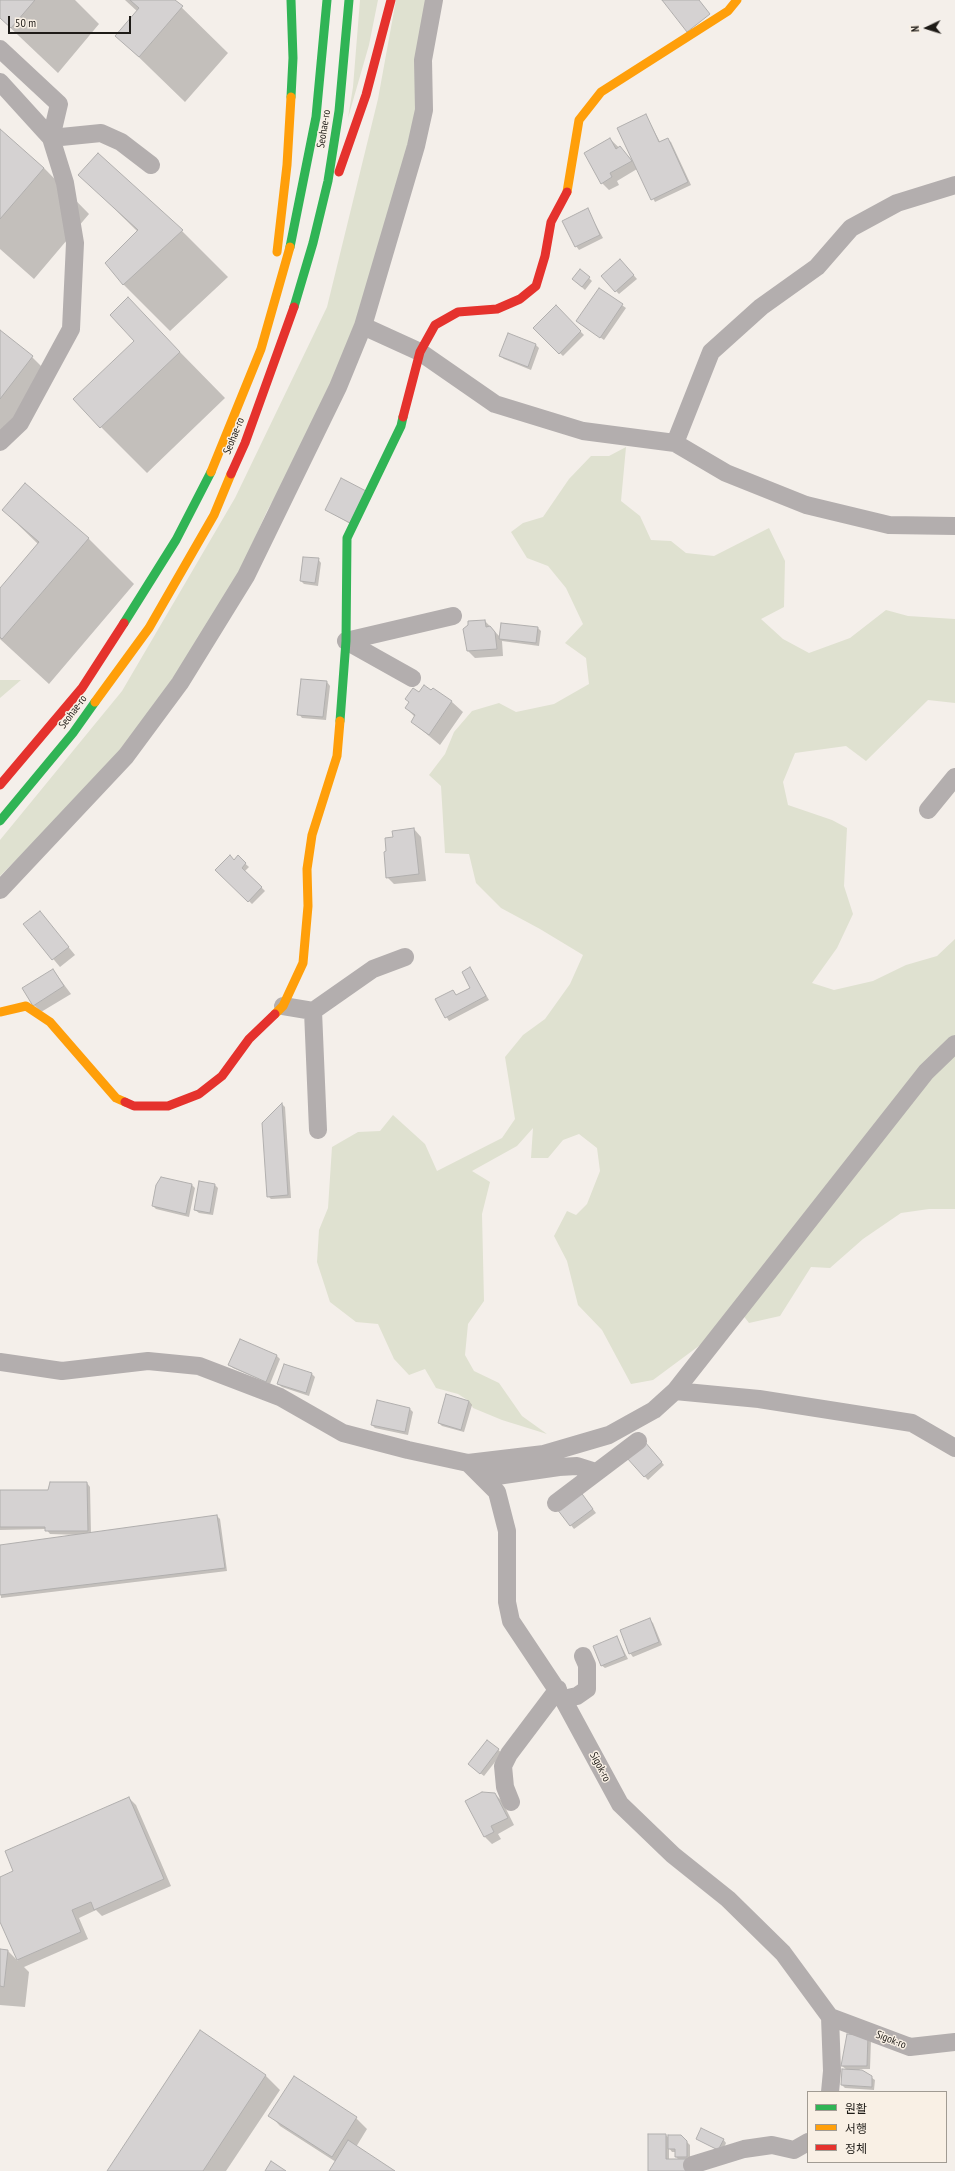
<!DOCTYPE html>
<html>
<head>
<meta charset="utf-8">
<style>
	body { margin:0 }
	#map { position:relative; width:955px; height:2171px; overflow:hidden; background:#f4efea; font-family:"PT Sans Narrow","Noto Sans KR",sans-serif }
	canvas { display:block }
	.legend { position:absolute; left:807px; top:2091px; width:140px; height:72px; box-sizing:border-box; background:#f9f0e5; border:1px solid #a19b93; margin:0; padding:5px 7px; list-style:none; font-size:12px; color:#1e1b17 }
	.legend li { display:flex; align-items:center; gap:8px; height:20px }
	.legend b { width:20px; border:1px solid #a19b93 }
	.north { position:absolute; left:907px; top:8px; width:40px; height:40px; -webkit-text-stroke:3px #f9f0e5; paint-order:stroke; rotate:266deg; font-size:11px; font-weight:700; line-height:16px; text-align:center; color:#1e1b17 }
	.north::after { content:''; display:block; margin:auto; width:14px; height:18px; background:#1e1b17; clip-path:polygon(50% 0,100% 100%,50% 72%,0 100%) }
	.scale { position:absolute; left:8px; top:16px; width:123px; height:18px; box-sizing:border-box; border:2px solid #1e1b17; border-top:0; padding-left:5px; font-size:12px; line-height:14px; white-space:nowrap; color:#1e1b17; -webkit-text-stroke:3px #f9f0e5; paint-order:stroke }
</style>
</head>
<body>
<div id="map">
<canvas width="955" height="2171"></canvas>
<ul class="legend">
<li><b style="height:5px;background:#30b455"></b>원활</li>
<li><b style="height:5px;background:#ff9f0a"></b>서행</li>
<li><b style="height:5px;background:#e5322d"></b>정체</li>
</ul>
<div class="north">N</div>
<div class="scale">50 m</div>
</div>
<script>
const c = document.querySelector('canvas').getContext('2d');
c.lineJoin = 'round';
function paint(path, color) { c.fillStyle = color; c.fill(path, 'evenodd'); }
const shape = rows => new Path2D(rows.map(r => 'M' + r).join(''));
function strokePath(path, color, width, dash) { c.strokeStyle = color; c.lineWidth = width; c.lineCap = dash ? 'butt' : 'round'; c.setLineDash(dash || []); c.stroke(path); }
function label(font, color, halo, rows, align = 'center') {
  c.font = font + ' "PT Sans Narrow",sans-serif'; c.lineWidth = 3; c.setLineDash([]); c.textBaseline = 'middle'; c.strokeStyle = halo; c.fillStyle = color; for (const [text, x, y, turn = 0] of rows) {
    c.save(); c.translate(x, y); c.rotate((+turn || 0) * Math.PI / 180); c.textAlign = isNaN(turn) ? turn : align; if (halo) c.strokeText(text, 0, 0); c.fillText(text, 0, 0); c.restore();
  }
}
paint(shape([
	[360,0,378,0,369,45,348,118,353,87],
	[396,0,429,0,416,120,364,311,305,443,267,511,240,571,167,697,92,784,0,876,0,840,122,691,235,498,327,307,378,99],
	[626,447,621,501,640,516,651,540,671,541,686,553,714,556,769,528,785,561,784,607,761,619,783,639,809,653,850,638,886,610,908,616,955,619,955,703,928,700,866,761,846,746,795,753,783,782,788,805,832,820,847,828,844,886,853,914,837,948,812,983,834,990,873,981,906,965,937,956,955,939,955,1209,929,1209,901,1213,863,1239,830,1268,811,1267,780,1316,749,1323,742,1314,653,1380,631,1384,602,1330,578,1305,567,1261,554,1236,567,1211,576,1215,587,1204,600,1171,597,1148,579,1134,563,1140,548,1158,531,1158,533,1128,517,1146,472,1171,490,1182,482,1214,484,1301,468,1324,465,1355,474,1371,499,1383,522,1416,547,1434,502,1420,473,1408,469,1401,458,1394,436,1388,425,1369,409,1375,394,1359,378,1324,356,1322,330,1302,317,1262,319,1230,328,1208,332,1147,358,1132,380,1131,393,1115,425,1144,437,1171,502,1138,515,1119,505,1057,523,1035,545,1019,570,984,583,955,540,929,501,908,476,883,469,854,445,853,441,786,429,775,445,754,454,732,472,711,499,703,516,712,554,704,589,684,586,658,565,643,583,624,566,588,548,566,527,558,511,532,523,523,543,517,569,479,591,456,609,456],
	[0,680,21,680,0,698]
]), '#dfe1d0');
paint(shape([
	[0,0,75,0,99,24,58,73,0,18],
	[125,0,174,0,228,53,185,102,117,36,138,12],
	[646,115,660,142,667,139,671,142,691,185,655,202,637,169,617,181,619,185,609,190,602,183,610,139,634,162],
	[0,131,44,168,89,214,34,279,0,249],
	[80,175,182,231,228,277,170,331,124,285,106,263,137,231],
	[587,209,603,238,579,250,576,246],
	[623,263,637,279,619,294,616,291],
	[589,278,592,281,585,290,576,282],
	[599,289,626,308,604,340,577,321],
	[128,299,225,398,147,473,101,427,136,341],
	[556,307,584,335,563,356,534,328],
	[0,332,32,357,53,378,0,446],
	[508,334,536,345,539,348,531,370,504,359,500,356],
	[342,479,354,526,326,510],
	[3,510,88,538,134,584,49,684,0,639,0,589,38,544],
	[318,559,321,563,318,586,304,584,301,581],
	[485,621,500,637,538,628,541,631,539,646,502,641,503,656,475,658,468,651],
	[327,682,330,686,326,720,302,718,299,714],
	[434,689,452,702,463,712,440,745,412,722,415,717,406,708],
	[414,829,421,837,426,881,394,884,387,877,387,852,394,838],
	[238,857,249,867,245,871,265,891,252,904,217,870],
	[40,912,75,955,60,967,24,924],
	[470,968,489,1000,449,1021,436,1000,453,991,457,996,472,988],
	[53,970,71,994,41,1012,34,1005],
	[282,1104,285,1107,291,1198,271,1199,268,1196,263,1124],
	[161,1178,192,1185,195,1188,189,1217,156,1209,153,1206],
	[215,1185,218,1188,213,1215,199,1213,195,1210],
	[240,1340,277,1356,280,1359,270,1384,233,1368,230,1365],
	[312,1374,315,1377,309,1396,282,1387,278,1384],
	[377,1401,410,1409,413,1412,408,1435,375,1428,372,1425],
	[469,1401,472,1405,464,1432,442,1426,439,1423],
	[648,1446,664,1465,648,1480,628,1458],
	[51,1483,87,1483,90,1487,91,1534,217,1516,220,1519,227,1571,1,1598,0,1546,81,1535,50,1534,46,1529,0,1530,0,1491,49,1491],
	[583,1496,596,1513,574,1529,558,1509],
	[650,1620,653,1623,662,1645,633,1657,630,1653],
	[617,1637,628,1659,605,1668,601,1665],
	[487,1741,502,1753,484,1776,472,1767],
	[495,1794,502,1801,514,1825,498,1834,501,1839,492,1844,485,1837,467,1801],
	[129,1798,136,1805,171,1886,102,1916,96,1910,79,1918,88,1939,24,1967,29,1972,25,2007,0,2005,0,1950,8,1951,18,1961,0,1919,0,1878,14,1872],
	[200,2032,266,2076,280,2090,226,2171,108,2171],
	[847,2035,871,2040,870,2069,859,2069,875,2080,874,2090,845,2088,842,2085,847,2070,842,2066],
	[294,2078,356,2118,367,2129,356,2147,393,2171,330,2171,336,2162,280,2126,270,2115],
	[666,2135,669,2138,681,2136,690,2145,690,2160,649,2171],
	[669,2148,672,2152,676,2152,676,2157,679,2160,669,2160],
	[697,2139,723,2139,726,2143,722,2152]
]), '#0003');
const building = shape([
	[0,0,35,0,11,28,0,18,0,0],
	[130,0,175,0,183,6,139,57,115,36,139,8,130,0],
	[662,0,699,0,710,14,687,32,662,0],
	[646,114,659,142,668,138,688,182,651,200,617,128,646,114],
	[0,129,44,168,0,219,0,129],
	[610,138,616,149,620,146,632,161,610,173,612,177,601,184,584,153,610,138],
	[98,153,183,230,123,285,105,263,138,230,78,175,98,153],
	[588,208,600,235,575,247,562,221,588,208],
	[620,259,634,275,615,292,601,276,620,259],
	[580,269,590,277,582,287,572,279,580,269],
	[599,288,623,304,600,338,576,321,599,288],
	[128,297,180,352,100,428,73,399,134,341,110,315,128,297],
	[556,305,581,331,559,354,533,328,556,305],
	[0,330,33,356,0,399,0,330],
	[508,333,536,344,528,367,499,356,508,333],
	[341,478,366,491,350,523,325,510,341,478],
	[25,483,89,538,2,639,0,637,0,588,39,542,2,510,25,483],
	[303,557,319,558,315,583,300,581,303,557],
	[485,620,486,627,490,626,495,632,497,649,467,651,463,629,468,625,468,621,485,620],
	[501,623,538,627,536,643,499,639,501,623],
	[301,679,327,681,323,717,297,715,301,679],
	[424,685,431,690,433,688,452,701,429,735,411,722,415,715,405,708,409,702,405,699,413,688,419,692,424,685],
	[414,828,419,874,386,878,384,852,386,851,385,838,393,837,392,831,414,828],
	[230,855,234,860,238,855,246,863,242,868,262,887,248,902,215,870,230,855],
	[40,911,69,947,52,960,23,924,40,911],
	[470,967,486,996,445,1018,435,999,453,990,456,995,470,988,462,972,470,967],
	[53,969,64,986,33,1006,22,988,53,969],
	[282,1103,288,1195,267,1197,262,1123,282,1103],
	[161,1177,192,1184,186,1214,152,1206,156,1185,161,1177],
	[199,1181,215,1184,210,1213,194,1210,199,1181],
	[240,1339,277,1355,266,1382,228,1365,240,1339],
	[284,1364,312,1373,306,1393,277,1384,284,1364],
	[446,1394,469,1401,461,1430,438,1423,446,1394],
	[377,1400,410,1408,405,1432,371,1425,377,1400],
	[645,1442,662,1462,644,1477,627,1458,645,1442],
	[50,1482,87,1482,88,1531,45,1531,45,1527,0,1527,0,1490,48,1490,50,1482],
	[580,1491,593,1509,570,1526,557,1509,580,1491],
	[217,1515,225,1568,0,1595,0,1545,217,1515],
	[650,1618,659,1642,629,1654,620,1630,650,1618],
	[617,1636,625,1656,601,1666,593,1646,617,1636],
	[487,1740,499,1749,480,1774,468,1764,487,1740],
	[482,1792,495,1793,508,1818,491,1826,494,1832,484,1837,465,1801,482,1792],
	[129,1797,164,1879,94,1910,91,1902,72,1910,81,1932,17,1960,0,1922,0,1877,13,1871,5,1851,129,1797],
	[0,1949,8,1950,4,1987,0,1986,0,1949],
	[200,2030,266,2075,203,2171,107,2171,200,2030],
	[847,2034,868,2036,867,2066,841,2066,847,2034],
	[842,2069,862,2070,872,2076,872,2087,841,2085,842,2069],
	[294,2076,357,2117,332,2157,268,2116,294,2076],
	[701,2128,724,2139,718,2150,696,2139,701,2128],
	[648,2134,666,2134,666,2159,686,2159,686,2171,648,2171,648,2134],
	[668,2135,681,2135,687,2141,687,2157,675,2157,675,2149,668,2149,668,2135],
	[348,2140,395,2171,329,2171,348,2140],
	[271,2161,286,2171,265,2171,271,2161]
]);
paint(building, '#d5d2d2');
strokePath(building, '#b1afae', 1);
strokePath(shape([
	[0,49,59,104,51,138],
	[0,82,51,138,65,183,75,243,71,329,20,423,0,442],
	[51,138,101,133,121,142,151,165],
	[363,326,420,352,495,404,583,431,675,443,726,473,806,505,889,525,955,526],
	[675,443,711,352,761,307,817,267,851,228,897,203,955,185],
	[346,641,453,616],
	[346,641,412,678],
	[928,810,955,777],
	[0,890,126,756,180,683,246,576,338,387,363,326,416,146,424,110,423,60,434,0],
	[283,1006,313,1011,318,1130],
	[313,1011,373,969,405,957],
	[0,1362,62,1371,148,1361,199,1366,280,1397,343,1433,408,1450,468,1463,544,1454,609,1435,654,1410,675,1391,759,1399,912,1423,955,1448],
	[675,1391,926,1072,955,1044],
	[468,1463,497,1492,507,1531,507,1602,511,1621,563,1699,620,1804,673,1855,728,1899,783,1953,830,2017,910,2047,955,2042],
	[483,1478,559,1467,577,1466,596,1472],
	[556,1503,638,1441],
	[563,1699,577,1696,587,1689,587,1665,583,1656],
	[511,1802,505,1787,503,1766,509,1754,558,1689],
	[830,2017,832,2071,830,2092],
	[692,2165,744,2149,772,2145,794,2150,808,2142]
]), '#b3aeae', 18);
strokePath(shape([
	[291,0,293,58,291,97],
	[290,247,316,117,327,0],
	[294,307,313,243,328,181,339,111,349,0],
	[124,623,176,540,211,472],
	[340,721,346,641,347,538,401,426,403,417],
	[0,821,73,733,95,702]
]), '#30b455', 9);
strokePath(shape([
	[567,192,579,120,601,92,728,11,737,0],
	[277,252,287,165,291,97],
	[211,472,261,349,290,247],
	[95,702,149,628,214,515,231,474],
	[0,1012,26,1006,50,1022,116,1098,125,1102],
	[275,1014,283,1006,303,963,308,906,307,869,312,835,337,756,340,721]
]), '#ff9f0a', 9);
strokePath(shape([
	[339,172,366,95,391,0],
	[403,417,420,352,435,325,458,312,497,309,520,299,536,286,545,256,551,222,567,192],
	[231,474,245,443,294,307],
	[0,785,82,688,124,623],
	[125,1102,134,1106,168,1106,199,1094,222,1076,249,1039,275,1014]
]), '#e5322d', 9);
label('11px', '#1e1b17', '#f9f0e5', [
	["Seohae-ro",324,129,-81],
	["Seohae-ro",234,436,-68],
	["Seohae-ro",73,712,-53],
	["Sigok-ro",600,1767,62],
	["Sigok-ro",891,2040,21]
]);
</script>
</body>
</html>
